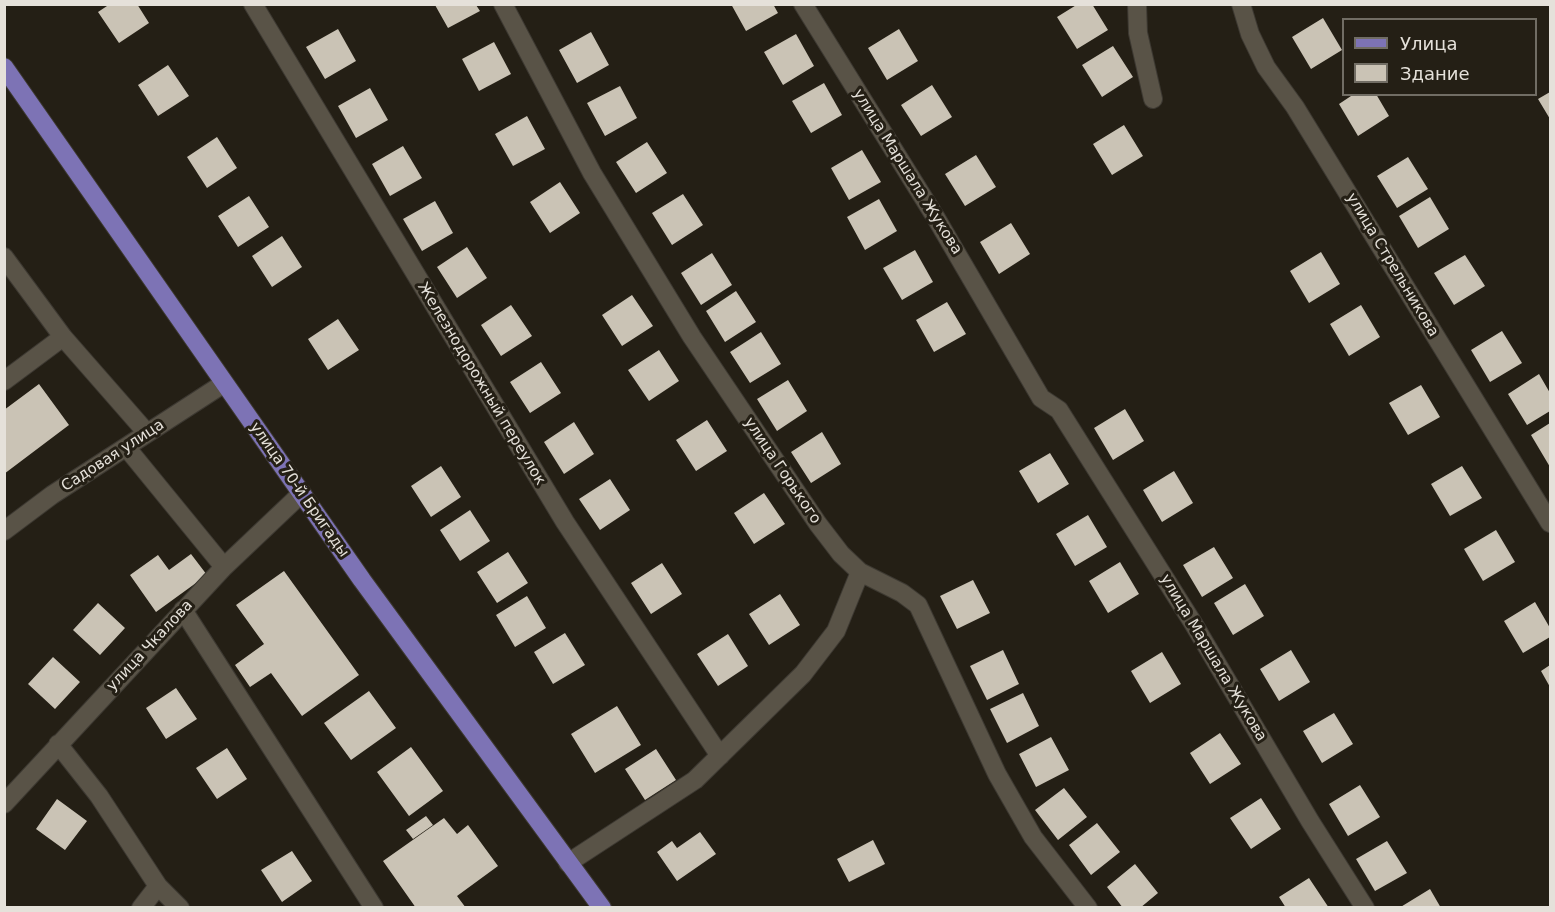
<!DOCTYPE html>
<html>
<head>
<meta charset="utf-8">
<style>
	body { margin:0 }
	#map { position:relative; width:1555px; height:912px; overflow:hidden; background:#241f15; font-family:"DejaVu Sans",sans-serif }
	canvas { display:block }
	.frame { position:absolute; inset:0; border:6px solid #e5e1da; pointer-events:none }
	.legend { position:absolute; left:1342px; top:18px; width:195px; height:78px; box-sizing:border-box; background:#241f15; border:2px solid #716d64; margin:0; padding:8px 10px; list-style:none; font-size:18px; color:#e5e1da }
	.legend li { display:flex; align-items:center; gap:12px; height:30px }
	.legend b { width:30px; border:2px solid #716d64 }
</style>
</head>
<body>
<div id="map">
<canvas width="1555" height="912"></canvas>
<div class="frame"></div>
<ul class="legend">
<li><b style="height:8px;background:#7d73b5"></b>Улица</li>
<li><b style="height:16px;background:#cac3b5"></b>Здание</li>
</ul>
</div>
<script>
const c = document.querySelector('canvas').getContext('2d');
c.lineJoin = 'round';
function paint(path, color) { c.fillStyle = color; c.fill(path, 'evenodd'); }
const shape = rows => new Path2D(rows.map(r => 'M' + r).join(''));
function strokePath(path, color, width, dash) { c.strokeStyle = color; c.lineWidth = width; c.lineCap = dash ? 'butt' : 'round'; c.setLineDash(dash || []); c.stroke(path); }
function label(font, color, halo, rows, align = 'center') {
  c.font = font + ' "DejaVu Sans",sans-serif'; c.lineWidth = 6; c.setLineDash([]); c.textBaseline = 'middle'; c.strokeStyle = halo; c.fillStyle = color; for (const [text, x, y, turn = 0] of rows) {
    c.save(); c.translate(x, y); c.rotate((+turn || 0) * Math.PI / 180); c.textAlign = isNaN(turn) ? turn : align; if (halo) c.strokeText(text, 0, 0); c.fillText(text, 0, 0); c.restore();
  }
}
paint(shape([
	[110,4,137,4,149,23,119,43,98,12],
	[731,4,773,4,778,13,746,31],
	[1078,4,1092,4,1108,30,1077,49,1057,17],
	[435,5,476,5,480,11,448,28],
	[1323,18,1342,50,1311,69,1292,37],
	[338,29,356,61,325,79,306,47],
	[899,29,918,61,887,80,868,48],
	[591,32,609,65,577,83,559,50],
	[796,34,814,66,783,85,764,52],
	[494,42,511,74,479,91,462,59],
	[1113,46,1133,77,1102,97,1082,65],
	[168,65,189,96,158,116,138,85],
	[824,83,842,115,811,133,792,101],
	[932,85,952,117,921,136,901,105],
	[620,86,637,118,605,136,587,103],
	[370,88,388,120,356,138,338,106],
	[1550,92,1550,119,1538,99],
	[1354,94,1376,94,1389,116,1358,136,1339,104],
	[527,116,545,149,513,166,495,134],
	[1124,125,1143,156,1112,175,1093,144],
	[217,137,237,168,207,188,187,157],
	[647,142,667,173,636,193,616,162],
	[403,146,422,178,390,196,372,164],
	[862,150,881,182,849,200,831,168],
	[976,155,996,187,965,206,945,174],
	[1408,157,1428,189,1397,208,1377,176],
	[560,182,580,213,550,233,530,202],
	[683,194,703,225,672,245,652,213],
	[249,196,269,227,238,247,218,216],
	[1430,197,1449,229,1418,248,1399,216],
	[879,199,897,231,865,250,847,217],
	[435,201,453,233,422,251,403,219],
	[1011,223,1030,254,999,274,980,242],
	[282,236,302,267,272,287,252,256],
	[467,247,487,278,457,298,437,267],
	[915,250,933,282,902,300,883,268],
	[1321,252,1340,284,1309,303,1290,271],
	[712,253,732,285,701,305,681,273],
	[1465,255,1485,286,1454,305,1434,273],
	[736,291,756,322,725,342,706,311],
	[632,295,653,326,622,346,602,315],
	[947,302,966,334,934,352,916,320],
	[511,305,532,336,501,356,481,325],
	[1361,305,1380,337,1349,356,1330,324],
	[338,319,359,350,328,370,308,339],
	[1502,331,1522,363,1490,382,1471,350],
	[761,332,781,364,750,383,730,352],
	[659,350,679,381,649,401,628,370],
	[541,362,561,393,530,413,510,382],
	[1539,374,1550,393,1550,411,1527,425,1508,394],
	[788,380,807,411,777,431,757,399],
	[39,384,69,425,4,474,4,410],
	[1421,385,1440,417,1408,435,1389,403],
	[1125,409,1144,441,1113,460,1094,428],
	[707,420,727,451,696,471,676,440],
	[574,422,594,454,564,474,544,442],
	[1550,423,1550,467,1531,435],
	[822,432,841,464,811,483,791,452],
	[1050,453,1069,484,1038,503,1019,471],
	[441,466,461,497,431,517,411,486],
	[1462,466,1482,498,1450,516,1431,484],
	[1174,471,1193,503,1162,522,1143,490],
	[610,479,630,510,600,530,579,499],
	[764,493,785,524,754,544,734,513],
	[470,510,490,541,460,561,440,530],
	[1088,515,1107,547,1075,566,1056,534],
	[1496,530,1515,562,1483,581,1464,549],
	[1214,547,1233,578,1202,597,1183,565],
	[508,552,528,583,497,603,477,572],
	[191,554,207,575,156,612,130,575,158,555,169,570],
	[1120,562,1139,594,1108,613,1089,581],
	[662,563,682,594,651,614,631,583],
	[284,571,359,675,302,716,271,673,250,687,235,665,264,644,236,605],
	[973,580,990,613,957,629,940,596],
	[1245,584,1264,616,1233,635,1214,603],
	[780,594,800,625,769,645,749,614],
	[527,596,546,628,515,647,496,615],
	[1535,602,1550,628,1550,637,1523,653,1504,621],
	[98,603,125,628,100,655,73,630],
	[565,633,585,665,553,684,534,652],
	[728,634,748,666,718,686,697,654],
	[1003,650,1019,684,987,700,970,666],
	[1291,650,1310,682,1279,701,1260,669],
	[1162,652,1181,684,1150,703,1131,671],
	[53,657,80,682,55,709,28,684],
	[1550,665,1550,687,1541,671],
	[176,688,197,719,166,739,146,708],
	[369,691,396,728,351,760,324,723],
	[1023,693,1039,726,1007,743,990,709],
	[617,706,641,745,595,773,571,734],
	[1334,713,1353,744,1322,763,1303,731],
	[1220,733,1241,764,1210,784,1190,753],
	[1051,737,1069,770,1036,787,1019,754],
	[411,747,443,791,409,816,377,772],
	[227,748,247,779,217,799,196,768],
	[656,749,676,780,645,800,625,769],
	[1360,785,1380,817,1348,836,1329,804],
	[1064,788,1087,817,1058,840,1035,810],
	[1261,798,1281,829,1251,849,1230,818],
	[57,799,87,821,65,850,36,829],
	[426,816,433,825,413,839,406,830],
	[444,818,457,834,468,825,498,866,457,896,466,908,416,908,383,861],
	[1097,823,1120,852,1091,875,1069,845],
	[700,832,716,854,677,881,657,852,672,841,677,848],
	[873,840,885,864,849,882,837,859],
	[1387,841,1407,873,1375,891,1356,859],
	[292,851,312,881,282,902,261,870],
	[1135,864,1158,893,1140,908,1123,908,1107,887],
	[1309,878,1329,908,1286,908,1279,897],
	[1430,889,1441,908,1399,908]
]), '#cac3b5');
const minor = shape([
	[253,4,565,522,720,756],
	[503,4,592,173,692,337,818,524,841,554,860,572,902,593,918,605,997,774,1033,837,1088,908],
	[803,4,936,218,1041,398,1059,410,1193,623,1310,821,1365,908],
	[1137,4,1138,33,1153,99],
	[1241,4,1250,34,1266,67,1295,107,1550,523],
	[4,257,63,337,147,433],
	[4,381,63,337],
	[126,447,224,567],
	[4,531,52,495,223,384],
	[183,610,374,908],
	[58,744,99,796,158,886,180,908],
	[4,804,224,567,302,493],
	[568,863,695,780,803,674,836,631,860,572],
	[141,908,158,886]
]);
const major = shape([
	[4,67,362,580,602,908]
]);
strokePath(minor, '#3d3932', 20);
strokePath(major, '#3d3932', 20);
strokePath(minor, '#595347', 18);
strokePath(major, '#7d73b5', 18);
label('15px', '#e5e1da', '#241f15', [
	["улица Маршала Жукова",907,172,58],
	["улица Стрельникова",1392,265,59],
	["Железнодорожный переулок",481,384,59],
	["Садовая улица",113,456,-33],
	["улица Горького",782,471,56],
	["улица 70-й Бригады",299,490,55],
	["улица Чкалова",150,646,-47],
	["улица Маршала Жукова",1213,658,59]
]);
</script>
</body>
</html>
